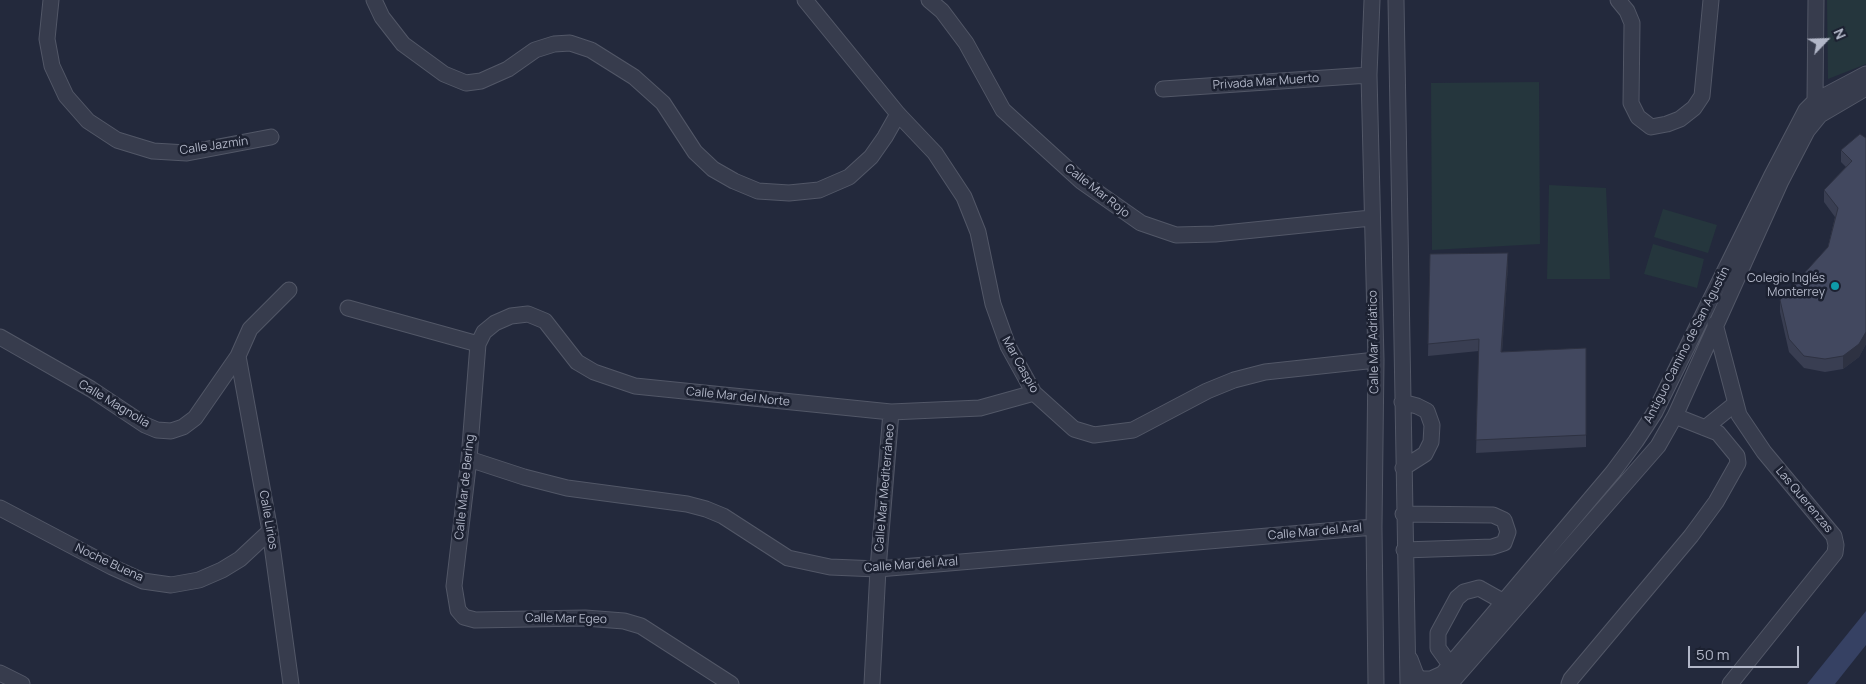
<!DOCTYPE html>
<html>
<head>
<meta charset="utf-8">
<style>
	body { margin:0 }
	#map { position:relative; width:1866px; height:684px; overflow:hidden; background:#23293c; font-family:Manrope,sans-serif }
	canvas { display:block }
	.north { position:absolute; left:1801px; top:15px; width:50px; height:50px; -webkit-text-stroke:4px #1c2131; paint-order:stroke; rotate:66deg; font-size:14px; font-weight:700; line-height:20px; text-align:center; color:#b2b7c8 }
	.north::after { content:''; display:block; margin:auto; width:18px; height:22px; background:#b2b7c8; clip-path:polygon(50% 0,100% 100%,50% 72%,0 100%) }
	.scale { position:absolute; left:1688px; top:646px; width:111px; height:22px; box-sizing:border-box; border:2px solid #b2b7c8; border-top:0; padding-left:6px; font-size:15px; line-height:18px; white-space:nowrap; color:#b2b7c8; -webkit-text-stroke:4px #1c2131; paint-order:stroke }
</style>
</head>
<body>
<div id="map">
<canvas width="1866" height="684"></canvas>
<div class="north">N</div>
<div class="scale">50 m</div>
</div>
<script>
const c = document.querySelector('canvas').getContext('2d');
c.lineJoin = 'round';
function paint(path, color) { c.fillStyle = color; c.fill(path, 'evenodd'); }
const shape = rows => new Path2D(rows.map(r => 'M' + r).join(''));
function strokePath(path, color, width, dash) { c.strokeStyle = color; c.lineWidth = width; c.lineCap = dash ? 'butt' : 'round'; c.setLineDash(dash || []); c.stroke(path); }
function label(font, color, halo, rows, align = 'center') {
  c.font = font + ' Manrope,sans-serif'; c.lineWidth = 5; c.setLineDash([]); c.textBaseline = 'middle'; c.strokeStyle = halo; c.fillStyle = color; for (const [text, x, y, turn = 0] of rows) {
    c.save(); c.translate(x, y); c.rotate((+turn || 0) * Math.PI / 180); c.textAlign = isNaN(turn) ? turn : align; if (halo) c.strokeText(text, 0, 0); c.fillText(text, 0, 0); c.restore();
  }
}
paint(shape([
	[1827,0,1866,0,1866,64,1828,79],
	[1539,82,1540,244,1432,250,1431,83],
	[1549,185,1606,188,1610,279,1547,279],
	[1663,209,1717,225,1708,253,1654,237],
	[1653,244,1704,259,1697,288,1644,274]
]), '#25363d');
paint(shape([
	[1866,611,1866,645,1835,684,1807,684]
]), '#364163');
const minor = shape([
	[51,0,47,39,52,66,66,96,88,121,117,140,153,151,187,153,271,137],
	[374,0,382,17,403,44,444,74,466,83,481,81,508,69,535,50,554,44,570,43,591,50,634,77,663,103,695,152,713,169,734,181,758,191,789,193,819,190,849,177,871,157,885,137,898,114],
	[805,0,898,114,935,153,964,197,978,232,993,304,1008,346,1034,393,1074,429,1094,435,1133,430,1207,391,1234,380,1265,372,1376,360],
	[929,0,942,11,966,43,1003,110,1081,181,1141,223,1176,235,1215,234,1371,218],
	[1372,0,1369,75,1376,360,1374,527,1376,684],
	[1396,0,1408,684],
	[1618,0,1627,11,1632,23,1631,103,1638,117,1651,127,1667,124,1680,119,1694,108,1702,96,1711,0],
	[1816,0,1815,101,1818,109],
	[1163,89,1369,75],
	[348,308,478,344],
	[1715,324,1739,415,1764,452,1834,536,1836,545,1835,553,1730,684],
	[0,337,91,389,145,425,157,430,171,431,183,427,195,418,238,356,250,329,289,290],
	[238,356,270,531,291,684],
	[1402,402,1417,406,1427,411,1432,425,1431,442,1425,454,1403,468],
	[1705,428,1736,403],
	[469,459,524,477,567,488,687,504,706,509,723,516,788,558,830,567,878,569,1374,527],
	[0,508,112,567,143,581,171,585,199,580,222,570,240,559,270,531],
	[1403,514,1493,515,1504,520,1508,532,1504,543,1492,547,1404,550],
	[1410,659,1416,675,1421,679,1431,679,1442,674],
	[1451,666,1438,648,1438,633,1457,598,1464,592,1479,588,1504,602],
	[0,673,22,684],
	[731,684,641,626,624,621,585,618,475,620,464,617,458,610,454,586,469,459,478,344,484,332,495,323,511,316,528,314,545,321,577,362,594,372,635,386,891,412,980,408,1034,393],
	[872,684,878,569,891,412],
	[1434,684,1613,472,1636,441,1655,412,1771,177,1806,110,1815,101,1866,74],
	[1450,684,1658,446,1675,416,1781,181,1807,131,1820,115,1866,88],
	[1569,684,1571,679,1691,536,1716,502,1738,463,1737,456,1718,433,1675,416]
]);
strokePath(minor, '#525767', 17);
strokePath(minor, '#373c4d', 15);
paint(shape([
	[1866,138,1866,344,1859,357,1843,369,1825,372,1804,368,1789,352,1780,312,1780,300,1828,247,1835,217,1824,202,1824,190,1846,167,1841,162,1841,150],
	[1430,254,1508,265,1502,352,1586,348,1586,447,1476,453,1479,351,1428,356]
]), '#393e52');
paint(shape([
	[1508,253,1508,265,1501,365,1501,352],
	[1866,332,1866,344,1859,357,1843,369,1843,356]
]), '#2e3242');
const building = shape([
	[1860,134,1866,138,1866,332,1859,344,1843,356,1825,359,1804,356,1789,339,1780,300,1828,247,1838,208,1824,190,1852,161,1841,150,1860,134],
	[1508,253,1501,352,1586,348,1586,435,1476,440,1479,339,1428,344,1430,254,1508,253]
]);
paint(building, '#42485f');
strokePath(building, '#2e3242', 1);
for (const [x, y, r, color] of [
	[1835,286,5,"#0f9aa8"]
]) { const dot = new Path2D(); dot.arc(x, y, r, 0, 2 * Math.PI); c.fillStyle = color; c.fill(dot); strokePath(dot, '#1c2131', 2); }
label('12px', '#b2b7c8', '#1c2131', [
	["Privada Mar Muerto",1266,82,-4],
	["Calle Jazmín",214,146,-8],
	["Calle Mar Rojo",1097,191,38],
	["Calle Mar Adriático",1374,342,-91],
	["Antiguo Camino de San Agustín",1687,345,-63],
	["Mar Caspio",1020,365,61],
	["Calle Mar del Norte",738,397,6],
	["Calle Magnolia",114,404,31],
	["Calle Mar de Bering",465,487,-84],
	["Calle Mar Mediterráneo",885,488,-85],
	["Las Querenzas",1804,500,50],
	["Calle Lirios",268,520,80],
	["Calle Mar del Aral",1315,532,-5],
	["Noche Buena",109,563,25],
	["Calle Mar del Aral",911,565,-4],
	["Calle Mar Egeo",566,619,1]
]);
label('12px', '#b2b7c8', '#1c2131', [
	["Colegio Inglés",1825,279],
	["Monterrey",1825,293]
], 'right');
</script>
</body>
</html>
